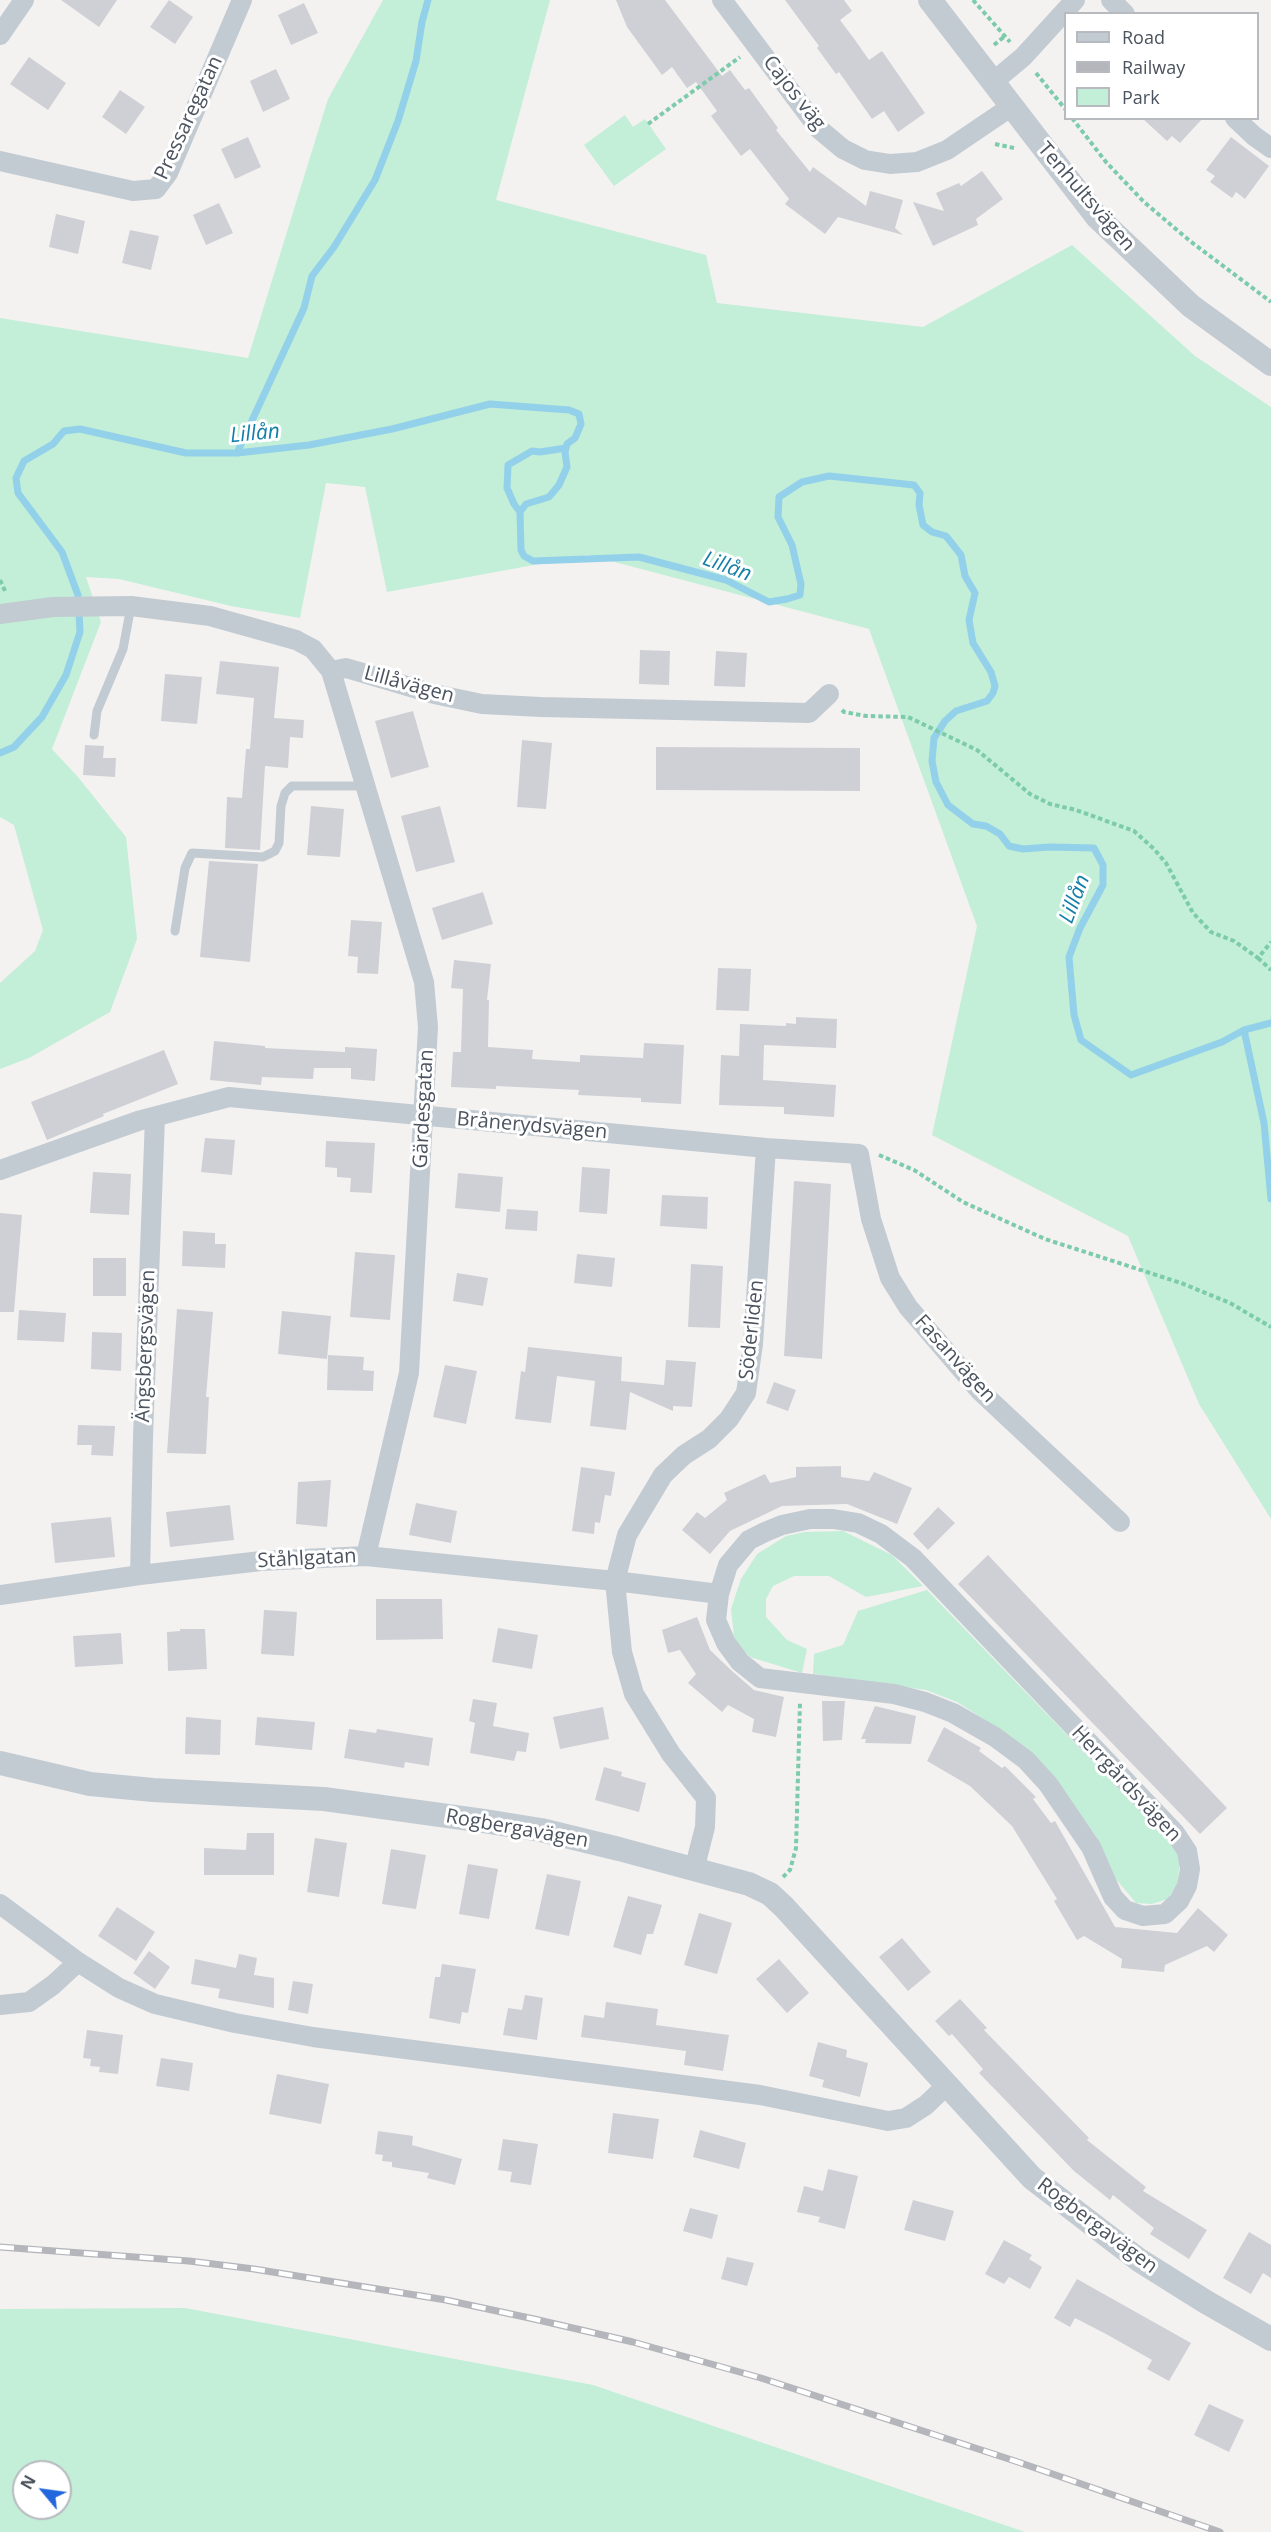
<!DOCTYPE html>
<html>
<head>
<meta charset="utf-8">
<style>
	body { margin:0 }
	#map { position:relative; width:1271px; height:2532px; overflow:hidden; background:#f4f2f1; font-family:"Open Sans",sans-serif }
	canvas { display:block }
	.legend { position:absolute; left:1064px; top:12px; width:195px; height:108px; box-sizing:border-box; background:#fff; border:2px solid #b7babf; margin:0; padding:8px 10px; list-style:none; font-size:18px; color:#4a535e }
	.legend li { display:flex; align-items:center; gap:12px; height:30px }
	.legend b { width:30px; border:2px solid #b7babf }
	.north { position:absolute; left:12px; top:2460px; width:60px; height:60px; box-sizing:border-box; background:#fff; border:2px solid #b7babf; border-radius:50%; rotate:299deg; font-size:16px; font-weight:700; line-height:24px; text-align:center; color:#4a535e }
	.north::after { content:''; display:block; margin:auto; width:21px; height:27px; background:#2267dd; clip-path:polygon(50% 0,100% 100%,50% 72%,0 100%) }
</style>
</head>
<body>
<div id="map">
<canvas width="1271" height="2532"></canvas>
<ul class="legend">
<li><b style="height:8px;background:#c3cbd2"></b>Road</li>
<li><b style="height:8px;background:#b4b6bb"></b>Railway</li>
<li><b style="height:16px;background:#c3eed7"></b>Park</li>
</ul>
<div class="north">N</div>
</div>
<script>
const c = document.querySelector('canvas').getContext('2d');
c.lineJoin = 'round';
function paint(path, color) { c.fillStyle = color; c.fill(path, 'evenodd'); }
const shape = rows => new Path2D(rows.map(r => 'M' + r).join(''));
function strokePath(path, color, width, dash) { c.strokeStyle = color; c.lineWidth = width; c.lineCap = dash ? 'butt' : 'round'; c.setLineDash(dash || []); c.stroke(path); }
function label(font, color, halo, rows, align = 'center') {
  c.font = font + ' "Open Sans",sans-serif'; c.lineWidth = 6; c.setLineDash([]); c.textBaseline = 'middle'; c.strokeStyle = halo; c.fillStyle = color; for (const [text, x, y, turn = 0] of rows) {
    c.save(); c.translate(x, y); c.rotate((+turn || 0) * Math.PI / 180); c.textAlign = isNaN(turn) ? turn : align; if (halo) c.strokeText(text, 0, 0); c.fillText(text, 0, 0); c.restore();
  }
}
paint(shape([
	[383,0,550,0,496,200,706,255,717,303,923,327,1072,245,1195,356,1271,407,1271,1519,1199,1404,1128,1236,932,1135,977,926,869,629,588,555,387,592,365,487,326,483,300,618,231,606,119,579,86,577,101,622,52,749,78,777,126,837,137,939,110,1012,29,1058,0,1069,0,983,35,951,43,930,14,825,0,817,0,318,248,358,328,99],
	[625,115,633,127,645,119,666,149,614,186,584,145],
	[843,1531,892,1555,923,1586,866,1597,829,1576,794,1576,773,1586,766,1599,766,1617,787,1640,807,1649,802,1673,750,1657,739,1647,734,1636,731,1609,741,1579,757,1554,786,1536,805,1532],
	[927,1590,1180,1852,1178,1883,1168,1899,1152,1904,1136,1903,1115,1878,1096,1836,1069,1798,1044,1768,1010,1736,957,1702,926,1690,813,1674,814,1654,843,1645,858,1611],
	[185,2308,593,2385,1025,2532,0,2532,0,2309],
	[24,2472,60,2472,60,2508,24,2508]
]), '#c3eed7');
strokePath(shape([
	[237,453,304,308,312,276,334,247,375,180,398,121,416,61,422,22,428,0],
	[520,512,514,504,507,488,508,465,532,451,540,452,566,448],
	[0,753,14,747,42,717,66,675,80,632,78,595,62,552,18,493,16,478,24,461,53,444,64,431,80,429,186,453,237,453,309,445,392,429,490,404,569,410,579,414,581,424,575,438,567,444,565,452,567,467,559,485,549,497,526,504,520,512,521,550,524,556,533,561,639,557,726,580,769,602,787,599,800,595,801,584,792,545,778,517,779,497,802,482,829,476,914,485,920,493,919,505,923,525,932,532,946,536,961,555,965,576,975,593,969,620,973,643,991,672,995,686,993,693,987,701,956,711,945,721,934,738,932,761,936,782,948,805,973,824,986,826,1000,834,1009,846,1023,849,1049,847,1094,848,1103,865,1103,885,1080,928,1069,957,1074,1015,1081,1040,1131,1075,1222,1042,1244,1030,1271,1023],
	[1244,1030,1264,1123,1271,1199]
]), '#92d1e9', 7);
paint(shape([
	[61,0,117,0,99,27],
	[169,0,193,17,175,44,150,27],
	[616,0,665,0,722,76,730,70,745,90,749,88,778,128,776,130,810,172,813,167,866,206,870,191,903,200,895,228,903,235,838,217,825,234,785,204,789,199,750,149,741,156,711,116,717,111,696,82,687,88,672,67,662,75,627,27],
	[785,0,844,0,852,11,840,20,855,40,869,60,882,51,925,113,898,132,884,111,872,119,839,72,836,74,817,48,819,46],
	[304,3,318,33,291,45,278,15],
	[29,57,66,83,48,110,10,84],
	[276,69,290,99,263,112,250,81],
	[120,90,145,107,126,134,102,117],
	[1142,118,1203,118,1180,143,1172,136,1167,141],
	[248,137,261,167,235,179,221,149],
	[1231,137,1269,166,1245,199,1236,192,1232,198,1210,182,1215,176,1206,170],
	[982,171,1003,199,976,219,978,225,933,246,913,202,944,211,936,193,959,183,961,186],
	[219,203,233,233,206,245,193,215],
	[56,214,85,221,78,254,49,247],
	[130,230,159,236,151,270,122,263],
	[640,650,670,651,669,685,639,684],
	[716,651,747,653,745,687,714,686],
	[220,661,279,667,274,718,304,720,303,738,290,737,288,768,265,766,260,850,225,848,227,797,242,798,246,749,250,749,254,698,216,694],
	[165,674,202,677,197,724,161,721],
	[413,711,429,767,391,778,375,721],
	[522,740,552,743,546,809,517,807],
	[85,745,104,746,103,758,116,758,115,777,83,775],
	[656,747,860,748,860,791,656,790],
	[311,806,344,809,340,857,307,855],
	[440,806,455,862,416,872,401,816],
	[209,861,258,864,250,962,200,957],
	[483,892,493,924,442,940,432,908],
	[351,920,382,922,378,974,357,973,358,957,348,956],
	[454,960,491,964,487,1000,489,1000,488,1047,533,1050,532,1059,580,1062,580,1055,643,1058,644,1043,684,1045,681,1104,641,1102,641,1098,578,1095,579,1090,496,1086,496,1089,451,1087,453,1052,461,1052,463,989,451,988],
	[718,968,751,969,749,1011,716,1010],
	[796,1017,837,1019,836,1048,764,1045,763,1080,836,1085,834,1117,784,1114,784,1107,719,1105,721,1055,739,1056,740,1024,786,1026,786,1023,796,1024],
	[214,1041,265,1046,265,1048,345,1052,345,1047,377,1049,375,1081,351,1079,351,1068,314,1068,313,1079,262,1077,261,1085,210,1080],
	[164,1050,178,1084,103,1114,104,1116,47,1140,31,1102],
	[205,1138,235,1140,232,1175,201,1172],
	[326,1141,375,1143,372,1193,350,1192,351,1178,337,1177,337,1168,325,1167],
	[582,1167,610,1169,607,1214,579,1212],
	[93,1172,131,1174,129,1215,90,1213],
	[458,1173,503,1177,500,1212,455,1208],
	[794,1181,831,1184,822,1359,784,1356],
	[662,1195,708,1197,707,1229,660,1226],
	[507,1209,538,1211,537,1231,505,1229],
	[0,1213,22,1215,14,1312,0,1312],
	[183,1231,215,1233,215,1244,226,1244,225,1268,182,1266],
	[355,1252,395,1255,390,1320,350,1317],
	[577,1254,615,1258,612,1287,574,1283],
	[93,1258,126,1258,126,1296,93,1296],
	[691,1264,723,1266,720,1328,688,1327],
	[457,1273,488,1278,483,1306,453,1301],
	[177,1309,213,1312,206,1397,209,1397,206,1454,167,1453],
	[19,1310,66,1313,64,1342,17,1340],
	[282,1311,331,1316,327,1359,278,1354],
	[92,1332,122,1333,121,1371,91,1369],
	[528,1347,622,1357,621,1381,664,1385,666,1360,696,1362,692,1407,673,1406,673,1411,630,1392,626,1430,590,1426,595,1381,557,1376,551,1423,515,1419,521,1371,525,1372],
	[328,1355,364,1357,363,1370,374,1371,373,1391,327,1390],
	[445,1365,477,1371,466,1424,433,1417],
	[774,1382,796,1390,788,1411,766,1403],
	[78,1425,115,1426,113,1456,91,1455,92,1445,77,1445],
	[841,1466,841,1477,869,1481,874,1472,912,1488,897,1524,847,1504,782,1506,730,1531,710,1554,682,1530,697,1512,705,1518,727,1500,724,1493,765,1474,770,1483,796,1477,796,1467],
	[581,1467,615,1472,611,1496,605,1495,600,1523,595,1522,594,1534,572,1531],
	[331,1480,327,1527,296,1524,298,1482],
	[416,1503,457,1511,451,1543,409,1535],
	[230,1505,234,1540,170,1547,166,1512],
	[938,1507,955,1523,928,1550,913,1534],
	[111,1517,115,1557,55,1563,51,1523],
	[988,1555,1227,1808,1200,1834,958,1584],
	[376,1599,442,1599,443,1639,376,1640],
	[264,1610,297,1612,294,1656,261,1654],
	[697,1617,710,1650,732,1671,754,1690,784,1697,776,1737,752,1732,754,1719,728,1705,722,1712,688,1683,696,1674,680,1650,668,1653,662,1630],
	[498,1628,538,1635,532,1669,492,1662],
	[180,1629,205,1629,207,1669,168,1671,167,1632,180,1631],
	[121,1633,123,1664,75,1667,73,1636],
	[473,1699,497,1703,493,1726,529,1733,526,1752,517,1751,514,1761,470,1753,475,1723,469,1721],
	[822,1701,845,1701,842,1740,823,1741],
	[875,1706,916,1716,911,1744,865,1743,866,1739,861,1739],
	[603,1707,609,1739,560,1749,553,1717],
	[186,1717,221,1720,220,1755,185,1754],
	[257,1717,315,1722,312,1750,255,1745],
	[944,1727,981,1748,979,1751,1002,1768,1005,1766,1036,1797,1033,1799,1051,1823,1055,1821,1115,1927,1177,1933,1198,1908,1228,1935,1214,1952,1207,1946,1165,1965,1164,1972,1121,1968,1122,1959,1084,1936,1077,1940,1054,1901,1057,1899,1012,1826,970,1786,927,1761],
	[349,1729,376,1733,377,1729,433,1738,429,1766,405,1762,404,1768,344,1758],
	[604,1767,622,1772,621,1776,646,1783,639,1812,595,1800],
	[247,1833,274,1833,274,1875,204,1875,204,1848,246,1850],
	[315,1838,347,1843,339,1897,307,1892],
	[391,1849,426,1855,416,1909,382,1904],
	[468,1864,498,1869,489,1919,459,1914],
	[547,1874,581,1881,569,1936,535,1929],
	[628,1896,662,1905,653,1934,647,1934,641,1955,613,1947],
	[117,1907,155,1932,136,1961,98,1936],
	[699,1913,732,1923,717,1974,684,1965],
	[902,1938,931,1972,908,1991,879,1957],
	[149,1951,170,1967,155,1989,133,1973],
	[239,1954,257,1958,254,1975,274,1978,274,2008,218,1998,220,1989,191,1984,195,1959,236,1968],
	[779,1959,809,1993,787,2013,756,1979],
	[442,1964,476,1969,468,2013,462,2012,460,2024,429,2018,435,1977,440,1977],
	[293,1981,313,1984,308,2014,288,2010],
	[525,1995,543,1998,537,2040,503,2035,508,2008,522,2010],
	[960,1999,987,2028,984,2030,1089,2138,1087,2140,1146,2187,1143,2191,1207,2230,1189,2259,1150,2234,1154,2228,1113,2195,1110,2200,1074,2171,979,2073,983,2069,952,2034,949,2036,935,2021],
	[606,2002,658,2009,656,2025,729,2035,723,2071,684,2065,686,2051,581,2037,584,2015,604,2018],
	[87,2030,123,2035,118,2074,99,2072,100,2067,90,2066,91,2059,83,2058],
	[818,2042,847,2050,846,2057,868,2063,860,2097,822,2087,824,2080,809,2076],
	[161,2058,193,2063,189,2091,156,2086],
	[277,2074,329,2084,321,2124,269,2114],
	[613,2113,659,2119,653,2159,608,2153],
	[700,2130,746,2143,739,2169,693,2157],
	[378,2131,413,2136,412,2145,462,2159,455,2185,427,2178,429,2173,392,2167,392,2162,382,2161,383,2155,375,2154],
	[503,2139,538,2144,531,2185,510,2182,512,2172,498,2170],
	[828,2169,858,2176,845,2229,818,2222,820,2217,797,2212,804,2186,823,2191],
	[913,2200,954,2211,945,2241,904,2230],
	[690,2208,718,2215,712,2239,683,2231],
	[1249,2232,1271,2245,1271,2278,1263,2273,1251,2294,1223,2278],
	[1004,2240,1032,2255,1029,2259,1042,2267,1030,2289,1009,2277,1004,2284,985,2274],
	[727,2257,754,2263,747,2286,721,2279],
	[1077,2279,1191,2343,1169,2381,1147,2369,1152,2360,1106,2334,1075,2318,1070,2327,1054,2318],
	[1209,2404,1244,2420,1229,2452,1194,2435]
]), '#cfd0d5');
strokePath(shape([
	[973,0,1010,42],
	[994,45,1005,36],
	[1036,73,1066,110],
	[1072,118,1106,162,1144,202,1190,241,1271,302],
	[648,124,740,57],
	[995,144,1014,148],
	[0,580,6,593],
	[842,710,844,712,866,716,908,717,977,750,1030,794,1050,804,1076,810,1134,831,1154,849,1166,863,1193,913,1211,932,1234,941,1258,958,1271,942],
	[1258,958,1271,970],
	[879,1155,914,1170,963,1202,1045,1239,1181,1283,1230,1303,1271,1327],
	[783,1877,790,1870,796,1848,800,1702]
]), '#7ccbaa', 4, [4.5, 3]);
strokePath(shape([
	[94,735,97,711,123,649,131,606],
	[175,931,185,868,192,853,263,857,275,851,279,843,281,806,285,793,292,786,366,786]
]), '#c3cbd2', 9);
strokePath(shape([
	[722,0,819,129,843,149,865,160,890,164,917,162,947,150,1012,106],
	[1111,0,1125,14],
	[0,35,24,0],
	[993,82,1023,57,1075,0],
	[1235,118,1254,136,1271,148],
	[0,161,133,191,156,189,168,173,242,0],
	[0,614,53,607,131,606,210,616,296,640,313,649,331,671,424,982,428,1027,409,1373,366,1556],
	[331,671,346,668,434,694,482,704,541,707,809,713,829,694],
	[0,1170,138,1121,229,1097,766,1148,859,1154,871,1219,890,1278,908,1307,980,1391,1120,1522],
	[140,1575,143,1437,155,1117],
	[0,1595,140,1575,261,1561,366,1556,615,1581,719,1594,728,1565,749,1540,765,1532,782,1525,810,1519,833,1519,858,1523,881,1534,913,1558,1175,1833,1187,1851,1190,1869,1187,1886,1179,1901,1165,1914,1143,1916,1125,1910,1113,1897,1091,1847,1048,1784,1026,1760,995,1737,953,1713,925,1702,894,1694,760,1678,740,1662,726,1643,716,1620,719,1594],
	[694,1870,705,1827,706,1798,671,1754,634,1694,622,1652,615,1581,627,1535,663,1475,684,1455,709,1439,729,1419,746,1393,753,1344,766,1148],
	[0,1904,78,1962,119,1988,155,2004,235,2023,313,2037,760,2095,888,2121,906,2118,926,2105,947,2085],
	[0,2005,29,2002,53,1985,78,1962]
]), '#c3cbd2', 20);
strokePath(shape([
	[930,0,1097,217,1191,306,1271,364],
	[0,1763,90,1784,153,1790,324,1799,484,1821,541,1830,619,1849,749,1884,770,1894,784,1907,1032,2178,1139,2260,1206,2302,1271,2339]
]), '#c3cbd2', 24);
const rail = shape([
	[0,2247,189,2261,254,2269,446,2300,534,2319,633,2342,761,2378,1018,2462,1220,2532]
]);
strokePath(rail, '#b4b6bb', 7);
strokePath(rail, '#fff', 4.5, [14]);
label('20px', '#4a535e', '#fff', [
	["Cajos väg",794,93,52],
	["Pressaregatan",189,118,-65],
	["Tenhultsvägen",1086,197,49],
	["Lillåvägen",409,685,15],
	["Gärdesgatan",424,1109,-87],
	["Brånerydsvägen",532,1126,5],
	["Söderliden",752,1330,-84],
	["Ängsbergsvägen",146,1346,-88],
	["Fasanvägen",955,1359,48],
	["Ståhlgatan",307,1559,-3],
	["Herrgårdsvägen",1126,1784,47],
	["Rogbergavägen",517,1829,10],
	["Rogbergavägen",1097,2226,37]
]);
label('italic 21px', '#137ea8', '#fff', [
	["Lillån",255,434,-5],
	["Lillån",727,567,20],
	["Lillån",1075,899,-69]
]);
</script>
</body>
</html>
